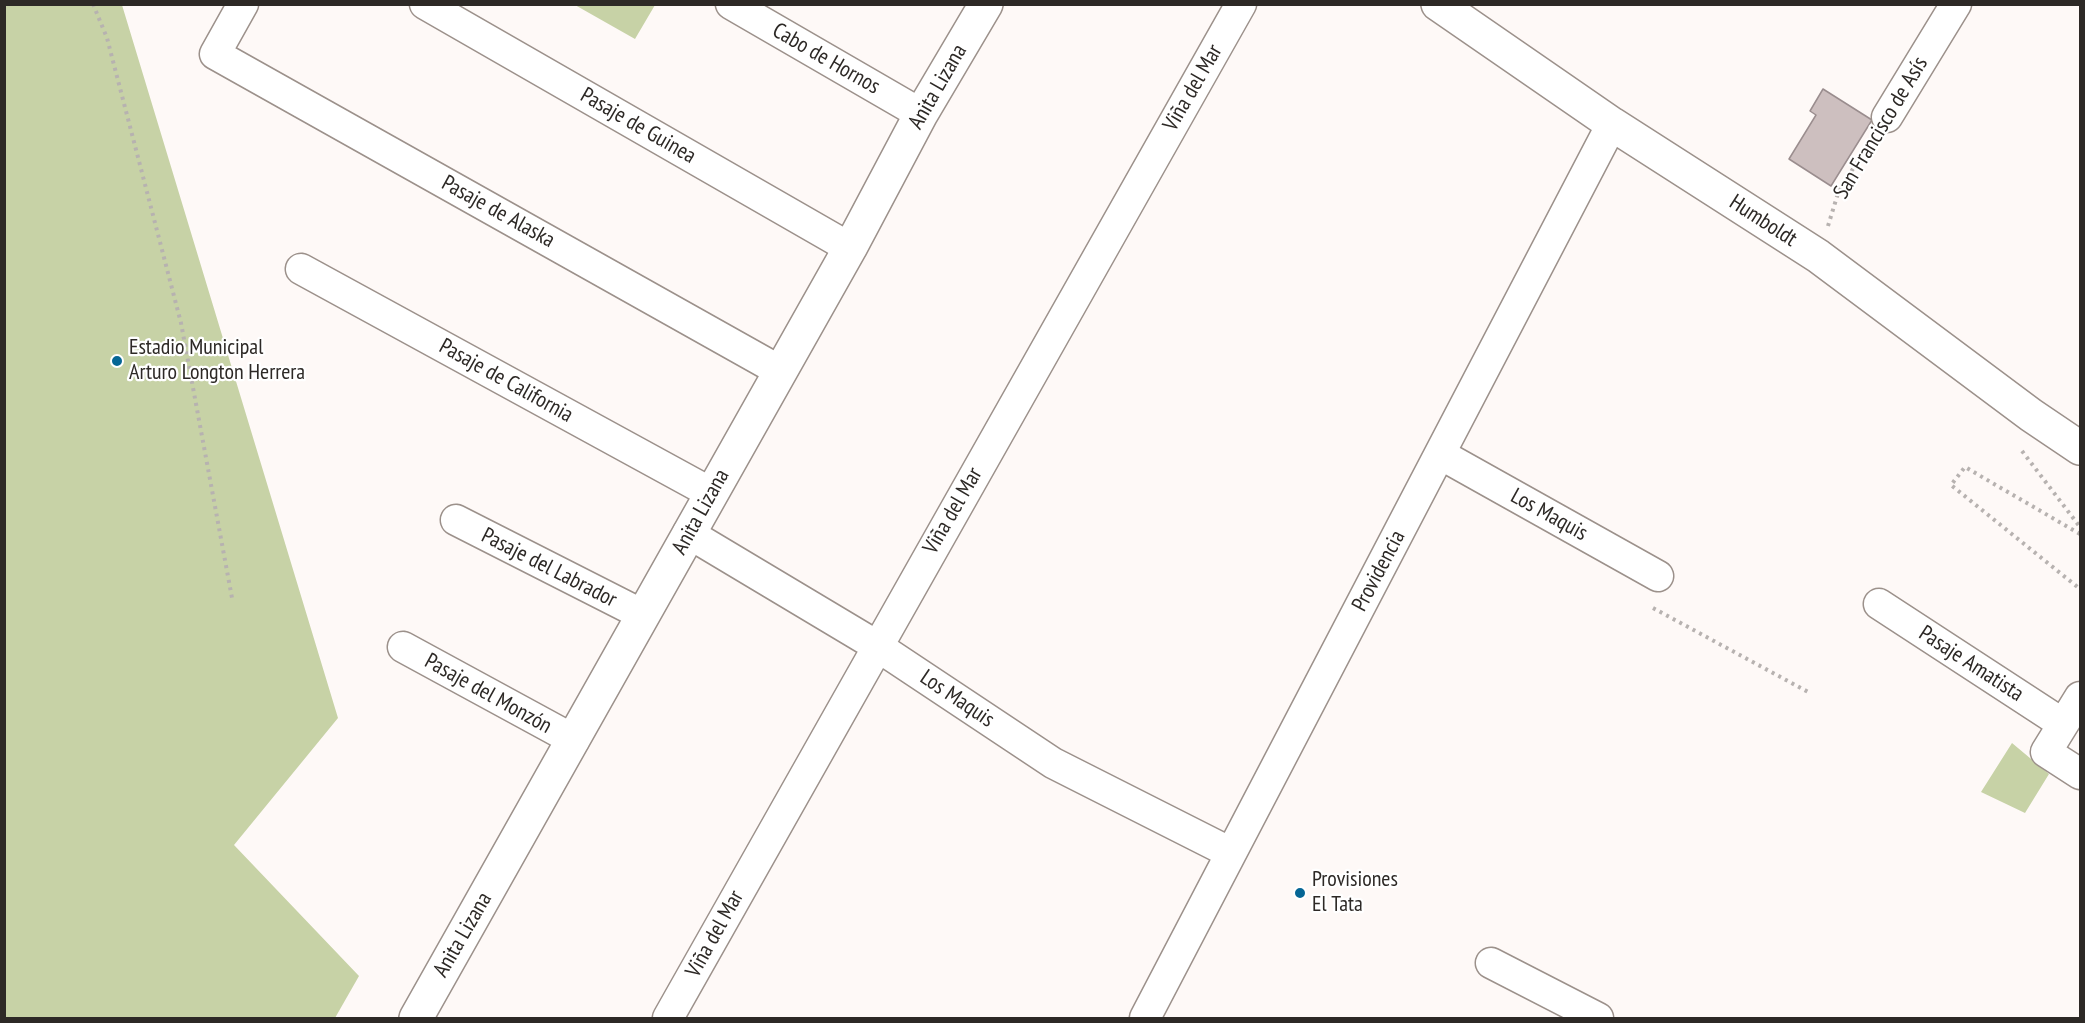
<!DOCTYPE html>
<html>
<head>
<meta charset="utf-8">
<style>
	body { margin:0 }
	#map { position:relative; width:2085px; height:1023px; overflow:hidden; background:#fef9f7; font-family:"PT Sans Narrow",sans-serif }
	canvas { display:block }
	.frame { position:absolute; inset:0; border:6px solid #2d2926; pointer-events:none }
</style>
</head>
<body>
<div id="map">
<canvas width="2085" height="1023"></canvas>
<div class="frame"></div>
</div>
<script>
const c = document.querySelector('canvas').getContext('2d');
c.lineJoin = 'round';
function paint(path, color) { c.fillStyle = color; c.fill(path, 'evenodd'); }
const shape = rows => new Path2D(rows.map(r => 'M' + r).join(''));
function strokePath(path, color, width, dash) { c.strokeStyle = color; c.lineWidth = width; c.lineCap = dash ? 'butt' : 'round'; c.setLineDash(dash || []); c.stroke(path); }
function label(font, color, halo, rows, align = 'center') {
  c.font = font + ' "PT Sans Narrow",sans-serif'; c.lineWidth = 4.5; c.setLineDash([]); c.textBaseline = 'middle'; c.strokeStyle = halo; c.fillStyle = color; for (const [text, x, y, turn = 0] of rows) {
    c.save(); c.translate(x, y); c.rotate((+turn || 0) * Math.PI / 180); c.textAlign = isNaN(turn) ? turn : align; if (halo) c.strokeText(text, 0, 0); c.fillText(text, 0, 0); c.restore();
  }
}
paint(shape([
	[5,4,122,5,338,718,234,845,359,976,335,1018,5,1018],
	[575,5,655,4,655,5,635,39],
	[2012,743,2049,774,2025,813,1981,792]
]), '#c7d2a6');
const building = shape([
	[1823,89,1872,120,1831,186,1789,159,1816,115,1810,111,1823,89]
]);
paint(building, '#cdbfbf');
strokePath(building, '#9a8d8e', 1.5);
const street = shape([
	[243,4,215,54,780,371],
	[425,4,850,248],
	[731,4,921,114],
	[1887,117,1956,4],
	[301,269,711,493],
	[1440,454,1658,576],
	[456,520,643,615],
	[688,533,877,646,1053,763,1231,853],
	[1879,604,2063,724],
	[403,647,574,740],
	[2080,697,2046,752,2080,774],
	[1491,963,1598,1018],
	[668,1018,1241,4],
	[1145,1018,1612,124]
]);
const secondary = shape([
	[1438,4,1612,124,1818,256,2031,415,2080,448],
	[416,1018,850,248,921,114,986,4]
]);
strokePath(street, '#9c918b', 33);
strokePath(secondary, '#9c918b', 36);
strokePath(shape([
	[93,4,107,38,181,323,232,598],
	[1828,226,1839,190,1870,143],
	[2022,451,2080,527],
	[2080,534,1965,467,1951,485,2080,589],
	[1653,608,1810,693]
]), '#b7b2b0', 4, [3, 4.5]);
strokePath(street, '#fff', 30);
strokePath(secondary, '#fff', 33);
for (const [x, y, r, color] of [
	[117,361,6,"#056695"],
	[1300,893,6,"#056695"]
]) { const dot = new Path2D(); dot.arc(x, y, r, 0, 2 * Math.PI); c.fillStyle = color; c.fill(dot); strokePath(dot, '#fff', 2); }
label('22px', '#2d2926', '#fff', [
	["Cabo de Hornos",826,59,30],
	["Anita Lizana",938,87,-60],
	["Viña del Mar",1193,88,-60],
	["Pasaje de Guinea",638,126,30],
	["San Francisco de Asís",1881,128,-59],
	["Pasaje de Alaska",498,212,29],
	["Humboldt",1763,221,33],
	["Pasaje de California",506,381,29],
	["Viña del Mar",953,511,-60],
	["Anita Lizana",701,512,-61],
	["Los Maquis",1549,515,29],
	["Pasaje del Labrador",549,568,27],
	["Providencia",1379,571,-62],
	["Pasaje Amatista",1971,664,33],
	["Pasaje del Monzón",488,694,29],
	["Los Maquis",957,699,34],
	["Viña del Mar",715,934,-61],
	["Anita Lizana",463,935,-60]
]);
label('22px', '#2d2926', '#fff', [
	["Estadio Municipal",129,348],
	["Arturo Longton Herrera",129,373],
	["Provisiones",1312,880],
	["El Tata",1312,905]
], 'left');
</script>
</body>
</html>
